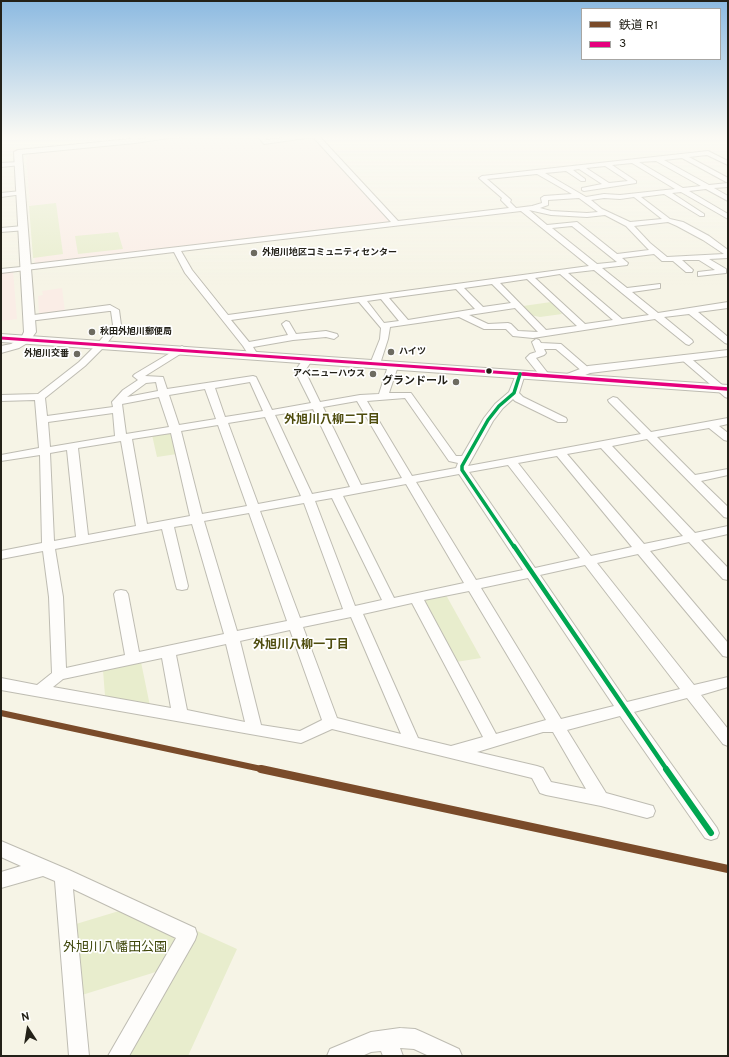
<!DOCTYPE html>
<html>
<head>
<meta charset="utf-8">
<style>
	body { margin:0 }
	#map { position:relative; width:729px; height:1057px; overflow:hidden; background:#f6f4e6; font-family:Overpass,"Noto Sans JP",sans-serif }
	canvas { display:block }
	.frame { position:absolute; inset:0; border:2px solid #232118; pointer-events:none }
	.legend { position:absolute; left:581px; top:8px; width:140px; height:52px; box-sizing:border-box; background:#fff; border:1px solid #a7a6a3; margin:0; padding:5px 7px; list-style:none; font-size:12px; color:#232118 }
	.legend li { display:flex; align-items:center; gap:8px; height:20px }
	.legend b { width:20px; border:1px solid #a7a6a3 }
	.north { position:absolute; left:8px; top:1009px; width:40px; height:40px; -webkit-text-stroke:3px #fff; paint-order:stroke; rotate:348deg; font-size:11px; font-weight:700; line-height:16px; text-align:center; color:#232118 }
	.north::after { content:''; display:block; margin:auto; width:14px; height:18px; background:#232118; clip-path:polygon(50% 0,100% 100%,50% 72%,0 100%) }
</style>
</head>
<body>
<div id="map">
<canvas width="729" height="1057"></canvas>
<div class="frame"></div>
<ul class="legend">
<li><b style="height:5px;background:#7a4b2a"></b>鉄道 R1</li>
<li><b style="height:5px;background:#e5007d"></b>3</li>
</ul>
<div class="north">N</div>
</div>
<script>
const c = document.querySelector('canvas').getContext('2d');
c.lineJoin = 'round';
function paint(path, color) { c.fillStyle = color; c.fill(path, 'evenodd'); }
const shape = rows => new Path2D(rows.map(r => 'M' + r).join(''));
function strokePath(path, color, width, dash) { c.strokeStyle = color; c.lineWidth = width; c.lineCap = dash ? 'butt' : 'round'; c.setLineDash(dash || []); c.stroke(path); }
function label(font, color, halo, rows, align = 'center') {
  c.font = font + ' Overpass,"Noto Sans JP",sans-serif'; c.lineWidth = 3.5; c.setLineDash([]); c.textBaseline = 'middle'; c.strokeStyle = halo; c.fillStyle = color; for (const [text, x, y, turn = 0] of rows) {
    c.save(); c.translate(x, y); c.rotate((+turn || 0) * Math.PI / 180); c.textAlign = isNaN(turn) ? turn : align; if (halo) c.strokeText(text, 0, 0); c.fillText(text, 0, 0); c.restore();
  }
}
paint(shape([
	[184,137,262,137,265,141,312,137,391,223,35,265,26,156,29,155,28,151],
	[13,271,17,319,1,321,1,273],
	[62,288,65,312,39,315,38,296,43,295,42,291]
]), '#faede6');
paint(shape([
	[56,203,63,254,33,258,29,206],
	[118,232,123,249,78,254,75,236],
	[551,302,562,314,540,317,530,315,523,306],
	[172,432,177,454,157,457,152,435],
	[446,595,481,658,456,662,423,601],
	[141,662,150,706,105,696,103,670],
	[119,911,181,939,162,970,82,995,76,924],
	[195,930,237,949,188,1056,125,1056]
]), '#e8edcd');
const minor = shape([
	[152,137,175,137,135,143,132,141,152,137],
	[258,137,264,137,266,140,290,137,313,137,264,144,258,137],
	[313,137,320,137,398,221,509,208,501,200,502,198,480,179,479,178,482,176,708,151,728,161,728,165,707,155,689,157,728,178,728,183,682,158,664,160,709,185,728,183,728,187,714,188,728,196,728,201,706,189,689,191,728,214,728,219,681,192,672,193,704,214,704,216,700,216,664,194,641,197,670,219,683,222,709,236,728,250,728,258,709,259,726,269,726,273,698,276,698,272,715,270,699,260,682,260,693,270,692,272,686,272,673,261,662,261,654,254,622,258,628,263,627,265,602,268,627,288,660,284,660,288,632,292,658,313,728,302,728,308,698,312,728,337,728,344,725,343,689,314,664,317,692,340,693,342,689,345,686,344,655,319,533,338,513,336,506,329,484,329,459,317,390,327,388,339,380,364,375,367,370,364,380,339,381,328,359,302,231,320,249,342,288,335,282,324,286,321,289,322,296,334,326,331,337,334,338,336,334,339,326,337,293,340,253,347,258,355,253,358,250,357,243,346,185,273,174,252,1,273,1,269,21,267,25,265,391,222,313,137],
	[656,161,701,186,683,188,639,162,656,161],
	[632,163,675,189,620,195,604,194,586,197,545,173,566,171,581,181,585,181,585,179,573,170,579,169,602,184,582,188,582,190,584,191,636,183,636,181,612,165,632,163],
	[605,166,628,181,609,183,586,168,605,166],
	[537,174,572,194,544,196,541,198,542,203,532,206,516,208,510,202,511,200,510,199,487,179,537,174],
	[634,197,662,219,630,222,602,209,591,200,604,198,620,199,634,197],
	[579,198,598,212,587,213,551,211,540,208,548,205,548,200,579,198],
	[529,210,551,215,587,217,605,215,626,226,649,250,617,254,577,222,547,225,529,210],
	[521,211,589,266,228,315,192,270,181,251,521,211],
	[668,222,677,226,703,240,724,254,667,257,650,243,634,226,668,222],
	[572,226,617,262,597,264,552,228,572,226],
	[594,270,622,293,649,315,622,319,568,273,594,270],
	[560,274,613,320,585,324,535,278,560,274],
	[527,279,577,326,546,330,500,283,527,279],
	[492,284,511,303,483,307,464,288,492,284],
	[456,289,475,309,408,320,389,298,456,289],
	[381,299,399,321,384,323,367,301,381,299],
	[515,308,538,332,518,331,511,324,508,323,488,324,469,315,515,308],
	[19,162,21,163,21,165,1,167,1,163,19,162],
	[21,191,23,192,23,194,1,197,1,193,21,191],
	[23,226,26,226,26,230,1,232,1,228,23,226],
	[110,305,119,310,121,325,104,347,85,366,45,398,47,416,113,407,112,402,123,390,138,380,133,376,135,374,182,346,187,349,185,351,145,376,163,377,167,389,253,376,256,377,272,410,311,403,295,371,304,358,307,357,312,360,305,371,320,402,360,395,379,394,388,366,390,364,396,364,398,366,389,393,411,393,456,456,462,456,484,418,495,404,509,392,517,372,520,371,525,374,519,393,523,397,566,418,567,420,566,422,558,422,515,401,513,399,503,408,493,421,468,466,641,434,609,402,608,400,613,397,617,398,651,432,728,418,728,424,719,426,728,433,728,441,724,440,709,428,657,437,695,475,728,469,728,475,701,481,728,507,728,518,724,517,647,439,612,446,695,533,728,526,728,534,701,540,728,568,728,580,723,579,689,542,650,551,728,643,728,657,723,656,638,554,597,563,694,685,728,677,728,687,701,695,728,729,728,746,723,744,687,698,634,712,717,828,719,833,717,838,711,840,705,838,620,716,567,730,606,793,653,806,655,811,653,816,647,818,601,806,546,795,540,793,532,778,332,729,301,743,1,690,1,678,37,685,52,673,49,597,43,551,1,559,1,551,42,543,40,455,1,461,1,455,39,448,35,400,1,401,1,395,38,394,79,362,98,343,113,325,111,311,109,311,29,321,25,318,26,316,110,305],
	[156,382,158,391,127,397,146,383,156,382],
	[250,382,263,411,225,417,215,388,250,382],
	[205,389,216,419,179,425,169,395,205,389],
	[159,397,169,427,126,434,122,404,159,397],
	[405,398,449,461,458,463,456,468,412,476,367,401,405,398],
	[357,401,402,478,361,485,323,407,357,401],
	[313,409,350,487,312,494,275,415,313,409],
	[113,413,115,436,50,447,48,422,113,413],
	[265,417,301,496,258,504,228,423,265,417],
	[218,425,247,506,202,514,181,431,218,425],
	[171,433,190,516,147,524,132,439,171,433],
	[121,441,136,526,88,535,78,448,121,441],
	[601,448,683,536,644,544,567,454,601,448],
	[67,450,76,537,54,541,50,453,67,450],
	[557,456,632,547,591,556,518,463,557,456],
	[508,465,580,558,535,568,469,472,508,465],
	[459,474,523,570,476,580,416,482,459,474],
	[406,484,464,583,394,598,343,496,406,484],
	[332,498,382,600,355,606,315,501,332,498],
	[304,503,343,609,300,618,260,511,304,503],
	[249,513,287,621,237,631,204,521,249,513],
	[192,524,224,634,139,652,128,594,126,591,121,590,116,591,114,594,125,655,66,668,63,597,55,549,162,529,176,586,177,589,182,590,187,589,188,586,174,527,192,524],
	[585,565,680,689,627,702,540,575,585,565],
	[528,578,614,706,561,719,481,588,528,578],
	[469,591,546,720,496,734,424,600,469,591],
	[412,603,483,737,451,746,418,738,363,614,412,603],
	[351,617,401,734,337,718,303,627,351,617],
	[290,630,322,720,300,731,261,725,240,641,290,630],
	[226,644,245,722,187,710,176,655,226,644],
	[162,658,171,708,53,687,63,679,162,658],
	[543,732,553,732,586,789,551,782,543,768,537,766,477,752,543,732],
	[536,339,539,340,541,343,561,344,591,370,586,373,583,372,556,349,544,349,546,353,544,355,536,358,550,376,545,379,542,378,526,358,530,354,536,352,532,342,536,339],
	[685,355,688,356,728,390,728,398,725,397,682,360,680,358,682,356,685,355],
	[1,841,69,870,195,928,197,934,195,940,129,1056,108,1056,176,938,73,889,89,1056,69,1056,55,881,43,876,1,888,1,872,21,866,1,857,1,841],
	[400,1028,415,1029,422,1032,459,1049,462,1056,429,1056,414,1049,400,1048,403,1056,383,1056,381,1051,371,1052,362,1056,327,1056,330,1049,371,1032,400,1028]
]);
const tertiary = shape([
	[130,137,137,137,139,141,135,143,22,154,36,332,29,342,19,348,1,353,1,346,11,344,21,338,24,332,14,152,18,150,131,139,130,137],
	[728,350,728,356,590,373,571,381,567,380,565,377,567,374,588,366,728,350]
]);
const secondary = shape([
	[1,334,728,385,728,393,1,342,1,334]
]);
strokePath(minor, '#bebcb2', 2);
strokePath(tertiary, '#bebcb2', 2);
strokePath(secondary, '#bebcb2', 2);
paint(minor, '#fefdfb');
paint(tertiary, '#fefdfb');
paint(secondary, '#fefdfb');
strokePath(shape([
	[1,338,537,375]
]), '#e5007d', 3);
strokePath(shape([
	[523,374,728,389]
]), '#e5007d', 3.5);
strokePath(shape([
	[514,547,462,470,462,466,488,420,499,406,514,393,520,374]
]), '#00a651', 3.5);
strokePath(shape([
	[514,546,667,770]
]), '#00a651', 4.5);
strokePath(shape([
	[666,769,711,833]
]), '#00a651', 6);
strokePath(shape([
	[1,713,266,770]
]), '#7a4b2a', 6);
strokePath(shape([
	[261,769,728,869]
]), '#7a4b2a', 8);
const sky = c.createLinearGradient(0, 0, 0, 285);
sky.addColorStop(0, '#8cbae1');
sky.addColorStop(0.48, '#fbfaf4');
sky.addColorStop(1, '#fbfaf400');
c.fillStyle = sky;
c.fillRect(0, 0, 729, 285);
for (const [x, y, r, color] of [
	[254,253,4,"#6d6b60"],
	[92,332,4,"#6d6b60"],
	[391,352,4,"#6d6b60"],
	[77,354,4,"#6d6b60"],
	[489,371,3.5,"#232118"],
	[373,374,4,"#6d6b60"],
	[456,382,4,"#6d6b60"]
]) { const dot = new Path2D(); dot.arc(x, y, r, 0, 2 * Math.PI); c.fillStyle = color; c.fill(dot); strokePath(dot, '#fff', 1.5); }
label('bold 9px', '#232118', '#fff', [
	["外旭川地区コミュニティセンター",262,253],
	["秋田外旭川郵便局",100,332],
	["ハイツ",399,352],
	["外旭川交番",69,354,"right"],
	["アベニューハウス",365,374,"right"]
], 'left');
label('bold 11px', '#232118', '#fff', [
	["グランドール",448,382]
], 'right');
label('bold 12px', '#4e4c0d', '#fff', [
	["外旭川八柳二丁目",332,421],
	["外旭川八柳一丁目",301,646]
]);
label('13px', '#3e4609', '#fff', [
	["外旭川八幡田公園",115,948]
]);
</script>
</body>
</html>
